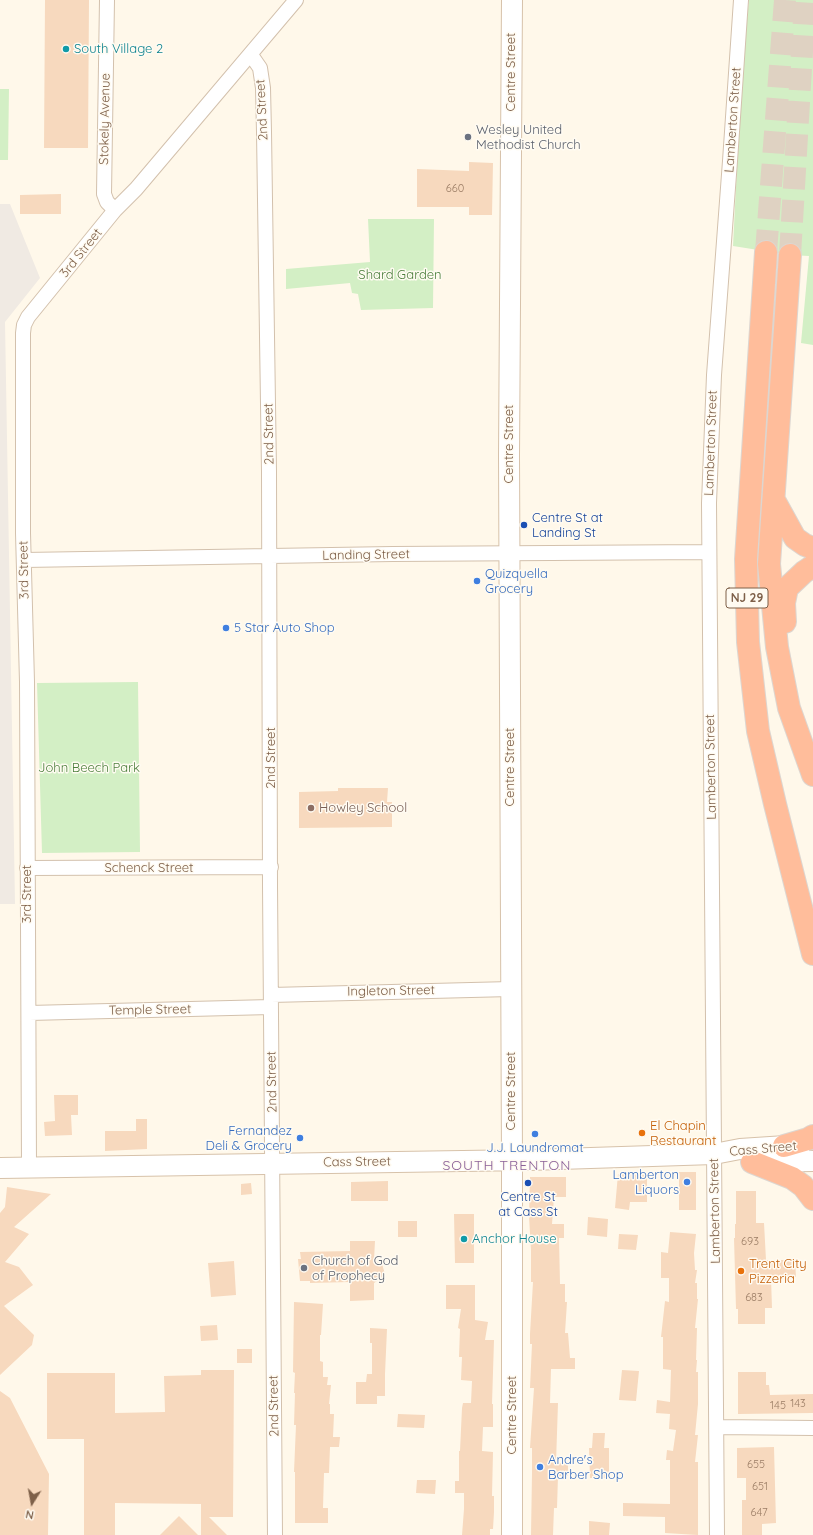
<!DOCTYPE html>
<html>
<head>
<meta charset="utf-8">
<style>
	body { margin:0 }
	#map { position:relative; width:813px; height:1535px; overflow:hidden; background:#fff8ea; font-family:Quicksand,sans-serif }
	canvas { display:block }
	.north { position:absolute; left:12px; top:1483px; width:40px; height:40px; -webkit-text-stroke:3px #fffbf2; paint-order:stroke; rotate:191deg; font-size:11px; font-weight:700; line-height:16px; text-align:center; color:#7e6049 }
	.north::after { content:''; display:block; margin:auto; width:14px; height:18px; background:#7e6049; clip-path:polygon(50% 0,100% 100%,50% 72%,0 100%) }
</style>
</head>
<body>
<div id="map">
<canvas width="813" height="1535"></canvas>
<div class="north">N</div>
</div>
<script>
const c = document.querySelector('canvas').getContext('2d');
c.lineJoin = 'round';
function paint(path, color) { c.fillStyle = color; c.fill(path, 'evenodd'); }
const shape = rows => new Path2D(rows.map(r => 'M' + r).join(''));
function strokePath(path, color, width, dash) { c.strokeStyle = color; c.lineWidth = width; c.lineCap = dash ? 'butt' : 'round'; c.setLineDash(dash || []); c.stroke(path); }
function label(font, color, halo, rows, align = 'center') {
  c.font = font + ' Quicksand,sans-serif'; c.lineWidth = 3; c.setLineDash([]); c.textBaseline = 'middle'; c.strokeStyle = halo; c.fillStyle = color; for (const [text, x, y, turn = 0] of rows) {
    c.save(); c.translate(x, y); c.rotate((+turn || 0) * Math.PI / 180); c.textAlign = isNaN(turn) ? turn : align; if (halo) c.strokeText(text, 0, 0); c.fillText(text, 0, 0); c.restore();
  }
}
paint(shape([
	[0,204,10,204,40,278,5,322,15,904,0,904]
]), '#f0eae3');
paint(shape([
	[749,0,813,0,813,345,801,343,809,256,790,255,733,246,742,67],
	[0,89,9,89,8,160,0,160],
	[368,219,434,219,433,308,361,310,358,294,352,293,350,283,286,289,286,269,370,262],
	[138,682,140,852,42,853,37,683]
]), '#d3efc5');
paint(shape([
	[45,0,89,0,88,148,44,148],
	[469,162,493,163,492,215,469,215,469,207,417,207,417,169,469,171],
	[61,194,61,214,20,214,20,195],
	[338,788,388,788,387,802,392,802,392,827,299,828,299,792,338,791],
	[54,1095,78,1095,78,1115,71,1115,72,1135,45,1136,44,1122,55,1121],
	[136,1119,147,1119,147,1149,105,1151,105,1131,136,1131],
	[679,1172,696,1172,696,1210,679,1210],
	[618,1174,647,1175,647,1202,630,1202,629,1210,615,1208],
	[530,1177,566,1177,566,1197,554,1197,552,1224,564,1224,564,1238,559,1238,560,1284,565,1284,565,1302,567,1302,565,1333,568,1333,570,1358,575,1358,575,1369,551,1369,550,1403,558,1403,556,1463,568,1463,568,1476,558,1476,557,1508,554,1508,553,1535,531,1535,532,1473,532,1448,530,1448,534,1388,530,1388,532,1344,530,1344,530,1334,533,1282,531,1282,531,1251,529,1216],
	[388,1181,388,1201,351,1201,351,1182],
	[251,1183,252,1194,241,1195,241,1184],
	[7,1187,51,1194,14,1227,29,1234,5,1262,19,1267,33,1285,4,1306,34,1335,32,1345,0,1375,0,1213,5,1207],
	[736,1191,756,1191,756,1223,764,1223,766,1260,795,1260,796,1277,771,1278,772,1308,765,1308,765,1324,738,1324,738,1309,736,1309,734,1238,735,1238,735,1224,736,1224],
	[454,1214,474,1214,474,1263,455,1263],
	[588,1217,608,1219,607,1237,587,1235],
	[398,1221,417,1221,417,1237,398,1237],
	[670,1232,696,1234,694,1253,695,1270,697,1270,695,1283,697,1283,697,1299,698,1299,695,1328,697,1328,696,1360,697,1360,696,1372,698,1372,698,1404,695,1435,698,1435,695,1462,698,1462,698,1535,665,1533,665,1517,623,1516,623,1503,670,1504,670,1460,666,1460,667,1450,673,1451,676,1430,669,1429,670,1414,656,1413,657,1400,670,1402,671,1370,663,1369,663,1337,661,1337,665,1301,669,1302,669,1278,661,1278,661,1252,668,1253],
	[619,1234,638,1235,636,1250,618,1249],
	[350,1241,375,1241,374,1260,382,1264,385,1274,380,1279,374,1283,374,1300,350,1301,350,1282,310,1283,310,1281,300,1281,298,1259,301,1259,300,1252,350,1251],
	[234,1261,236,1295,211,1297,208,1263],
	[446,1285,475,1285,475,1320,488,1322,485,1340,494,1340,492,1404,493,1404,493,1427,483,1427,482,1451,493,1452,492,1496,494,1496,494,1512,493,1529,490,1529,490,1535,462,1535,464,1509,464,1493,455,1493,455,1481,459,1481,459,1451,460,1451,462,1408,463,1403,471,1403,472,1381,461,1380,462,1357,459,1357,460,1329,458,1328,461,1309,446,1309],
	[294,1302,323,1304,321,1335,320,1335,320,1361,323,1362,323,1377,328,1377,327,1385,331,1385,329,1404,330,1404,330,1414,334,1414,333,1437,340,1437,339,1447,330,1447,329,1473,324,1473,323,1508,328,1508,328,1523,295,1523,295,1472,294,1472,296,1425,294,1425,295,1393,294,1393,295,1373,293,1372],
	[217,1325,218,1340,201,1341,200,1326],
	[370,1328,387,1329,385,1374,385,1396,377,1396,377,1404,356,1404,356,1382,366,1382,367,1374,372,1374,372,1343,370,1343],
	[237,1349,252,1349,252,1363,237,1363],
	[201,1370,234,1370,233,1517,209,1517,227,1535,201,1535,201,1504,115,1503,115,1535,84,1535,84,1439,47,1439,47,1373,115,1373,115,1413,165,1412,164,1376,201,1375],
	[622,1370,639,1371,636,1401,619,1400],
	[738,1372,766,1372,766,1385,769,1385,770,1395,813,1394,813,1413,738,1414],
	[0,1391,10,1398,49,1474,48,1535,0,1535],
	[398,1414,425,1415,424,1428,397,1427],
	[593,1433,605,1433,604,1448,609,1448,609,1478,590,1478,589,1448,592,1448],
	[774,1447,776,1523,762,1524,762,1535,742,1535,742,1500,746,1500,746,1478,737,1478,737,1448],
	[417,1480,436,1480,435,1494,416,1493],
	[179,1516,198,1535,160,1535],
	[589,1521,610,1523,609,1535,589,1535]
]), '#f7d9be');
strokePath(shape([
	[766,252,785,0],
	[790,255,805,0]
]), '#dfd2c2', 22, [22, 11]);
const street = shape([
	[107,0,104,194,107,202,115,210],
	[251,55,260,68,263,88,264,132,269,472,270,885,275,1535],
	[24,560,393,554,708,552],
	[27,868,271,867],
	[271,995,511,989],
	[29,1013,271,1007],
	[29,1167,27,682,23,533,23,333,24,325,28,317,115,210,136,189,296,0],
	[717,1427,813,1428],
	[717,1535,709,503,714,375,730,161,741,0]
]);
const secondary = shape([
	[753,1162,813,1161],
	[0,1168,529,1160,714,1154,740,1149,801,1145],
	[512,1535,512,1160,509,456,512,0]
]);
const highway = shape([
	[766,252,746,559,748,642,758,731,775,804,813,954],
	[790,255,769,564,777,647,789,708,813,775],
	[774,500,795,538,805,545,813,548],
	[785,622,784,603,787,588,804,572,813,566],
	[784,1146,808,1139,813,1136],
	[752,1162,792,1178,803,1186,813,1199]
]);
strokePath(street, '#d3c1ad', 16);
strokePath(secondary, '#d7c2aa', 22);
strokePath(highway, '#ddd6d0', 24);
strokePath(street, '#fff', 14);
strokePath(secondary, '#fff', 20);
strokePath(highway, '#ffbd9b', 22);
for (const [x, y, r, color] of [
	[66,49,4,"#0f9aa8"],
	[468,137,4,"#6b7280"],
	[524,525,4,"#1a4fb4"],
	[477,581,4,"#3f7fe0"],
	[226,628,4,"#3f7fe0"],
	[311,808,4,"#8d6e63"],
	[642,1133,4,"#e8710a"],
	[535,1134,4,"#3f7fe0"],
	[300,1138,4,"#3f7fe0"],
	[687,1182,4,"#3f7fe0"],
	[528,1183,4,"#1a4fb4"],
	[464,1239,4,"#0f9aa8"],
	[304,1268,4,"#6b7280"],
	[741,1271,4,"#e8710a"],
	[540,1467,4,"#3f7fe0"]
]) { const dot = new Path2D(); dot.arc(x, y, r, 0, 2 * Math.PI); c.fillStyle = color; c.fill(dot); strokePath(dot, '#fffbf2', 1.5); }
label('11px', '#9c7e66', null, [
	["660",455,189],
	["693",750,1242],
	["683",754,1298],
	["143",798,1404],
	["145",778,1406],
	["655",756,1465],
	["651",760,1487],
	["647",759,1513]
]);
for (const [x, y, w] of [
	[747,598,42]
]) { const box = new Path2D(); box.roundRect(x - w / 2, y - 10, w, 20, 3); c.fillStyle = '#fffbf2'; c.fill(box); strokePath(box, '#7e6049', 1); }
label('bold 12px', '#7e6049', null, [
	["NJ 29",747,598]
]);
label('13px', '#0d838f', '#fffbf2', [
	["South Village 2",74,49],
	["Anchor House",472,1239]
], 'left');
label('13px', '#7e6049', '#fffbf2', [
	["Centre Street",511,72,-90],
	["2nd Street",262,110,-93],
	["Stokely Avenue",105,119,-89],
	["Lamberton Street",733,120,-86],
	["3rd Street",81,253,-51],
	["2nd Street",269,434,-91],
	["Lamberton Street",711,443,-88],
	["Centre Street",509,444,-90],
	["Landing Street",366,555,-1],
	["3rd Street",24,570,-91],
	["2nd Street",271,758,-90],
	["Centre Street",510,767,-90],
	["Lamberton Street",711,767,-91],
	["Schenck Street",149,868],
	["3rd Street",27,894,-90],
	["Ingleton Street",391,991,-1],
	["Temple Street",150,1010,-1],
	["2nd Street",272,1082,-91],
	["Centre Street",511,1091,-90],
	["Cass Street",763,1149,-5],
	["Cass Street",357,1162,-1],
	["Lamberton Street",715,1211,-91],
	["2nd Street",274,1406,-91],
	["Centre Street",512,1415,-90]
]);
label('13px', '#5b616d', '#fffbf2', [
	["Wesley United",476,130],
	["Methodist Church",476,145],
	["Church of God",312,1261],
	["of Prophecy",312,1276]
], 'left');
label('13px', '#4b7f3c', '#fffbf2', [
	["Shard Garden",400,275],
	["John Beech Park",89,768]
]);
label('13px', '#164399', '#fffbf2', [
	["Centre St at",532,518],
	["Landing St",532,533],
	["Centre St",528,1197,"center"],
	["at Cass St",528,1212,"center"]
], 'left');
label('13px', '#366cbe', '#fffbf2', [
	["Quizquella",485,574],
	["Grocery",485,589],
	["5 Star Auto Shop",234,628],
	["Fernandez",292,1131,"right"],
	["Deli & Grocery",292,1146,"right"],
	["J.J. Laundromat",535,1148,"center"],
	["Lamberton",679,1175,"right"],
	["Liquors",679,1190,"right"],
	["Andre's",548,1460],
	["Barber Shop",548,1475]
], 'left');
label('13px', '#785e54', '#fffbf2', [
	["Howley School",319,808]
], 'left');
label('13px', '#c56008', '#fffbf2', [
	["El Chapin",650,1126],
	["Restaurant",650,1141],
	["Trent City",749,1264],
	["Pizzeria",749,1279]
], 'left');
c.letterSpacing = '1px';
label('14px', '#8b6199', '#fffbf2', [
	["SOUTH TRENTON",507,1166]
]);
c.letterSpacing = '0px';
</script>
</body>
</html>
